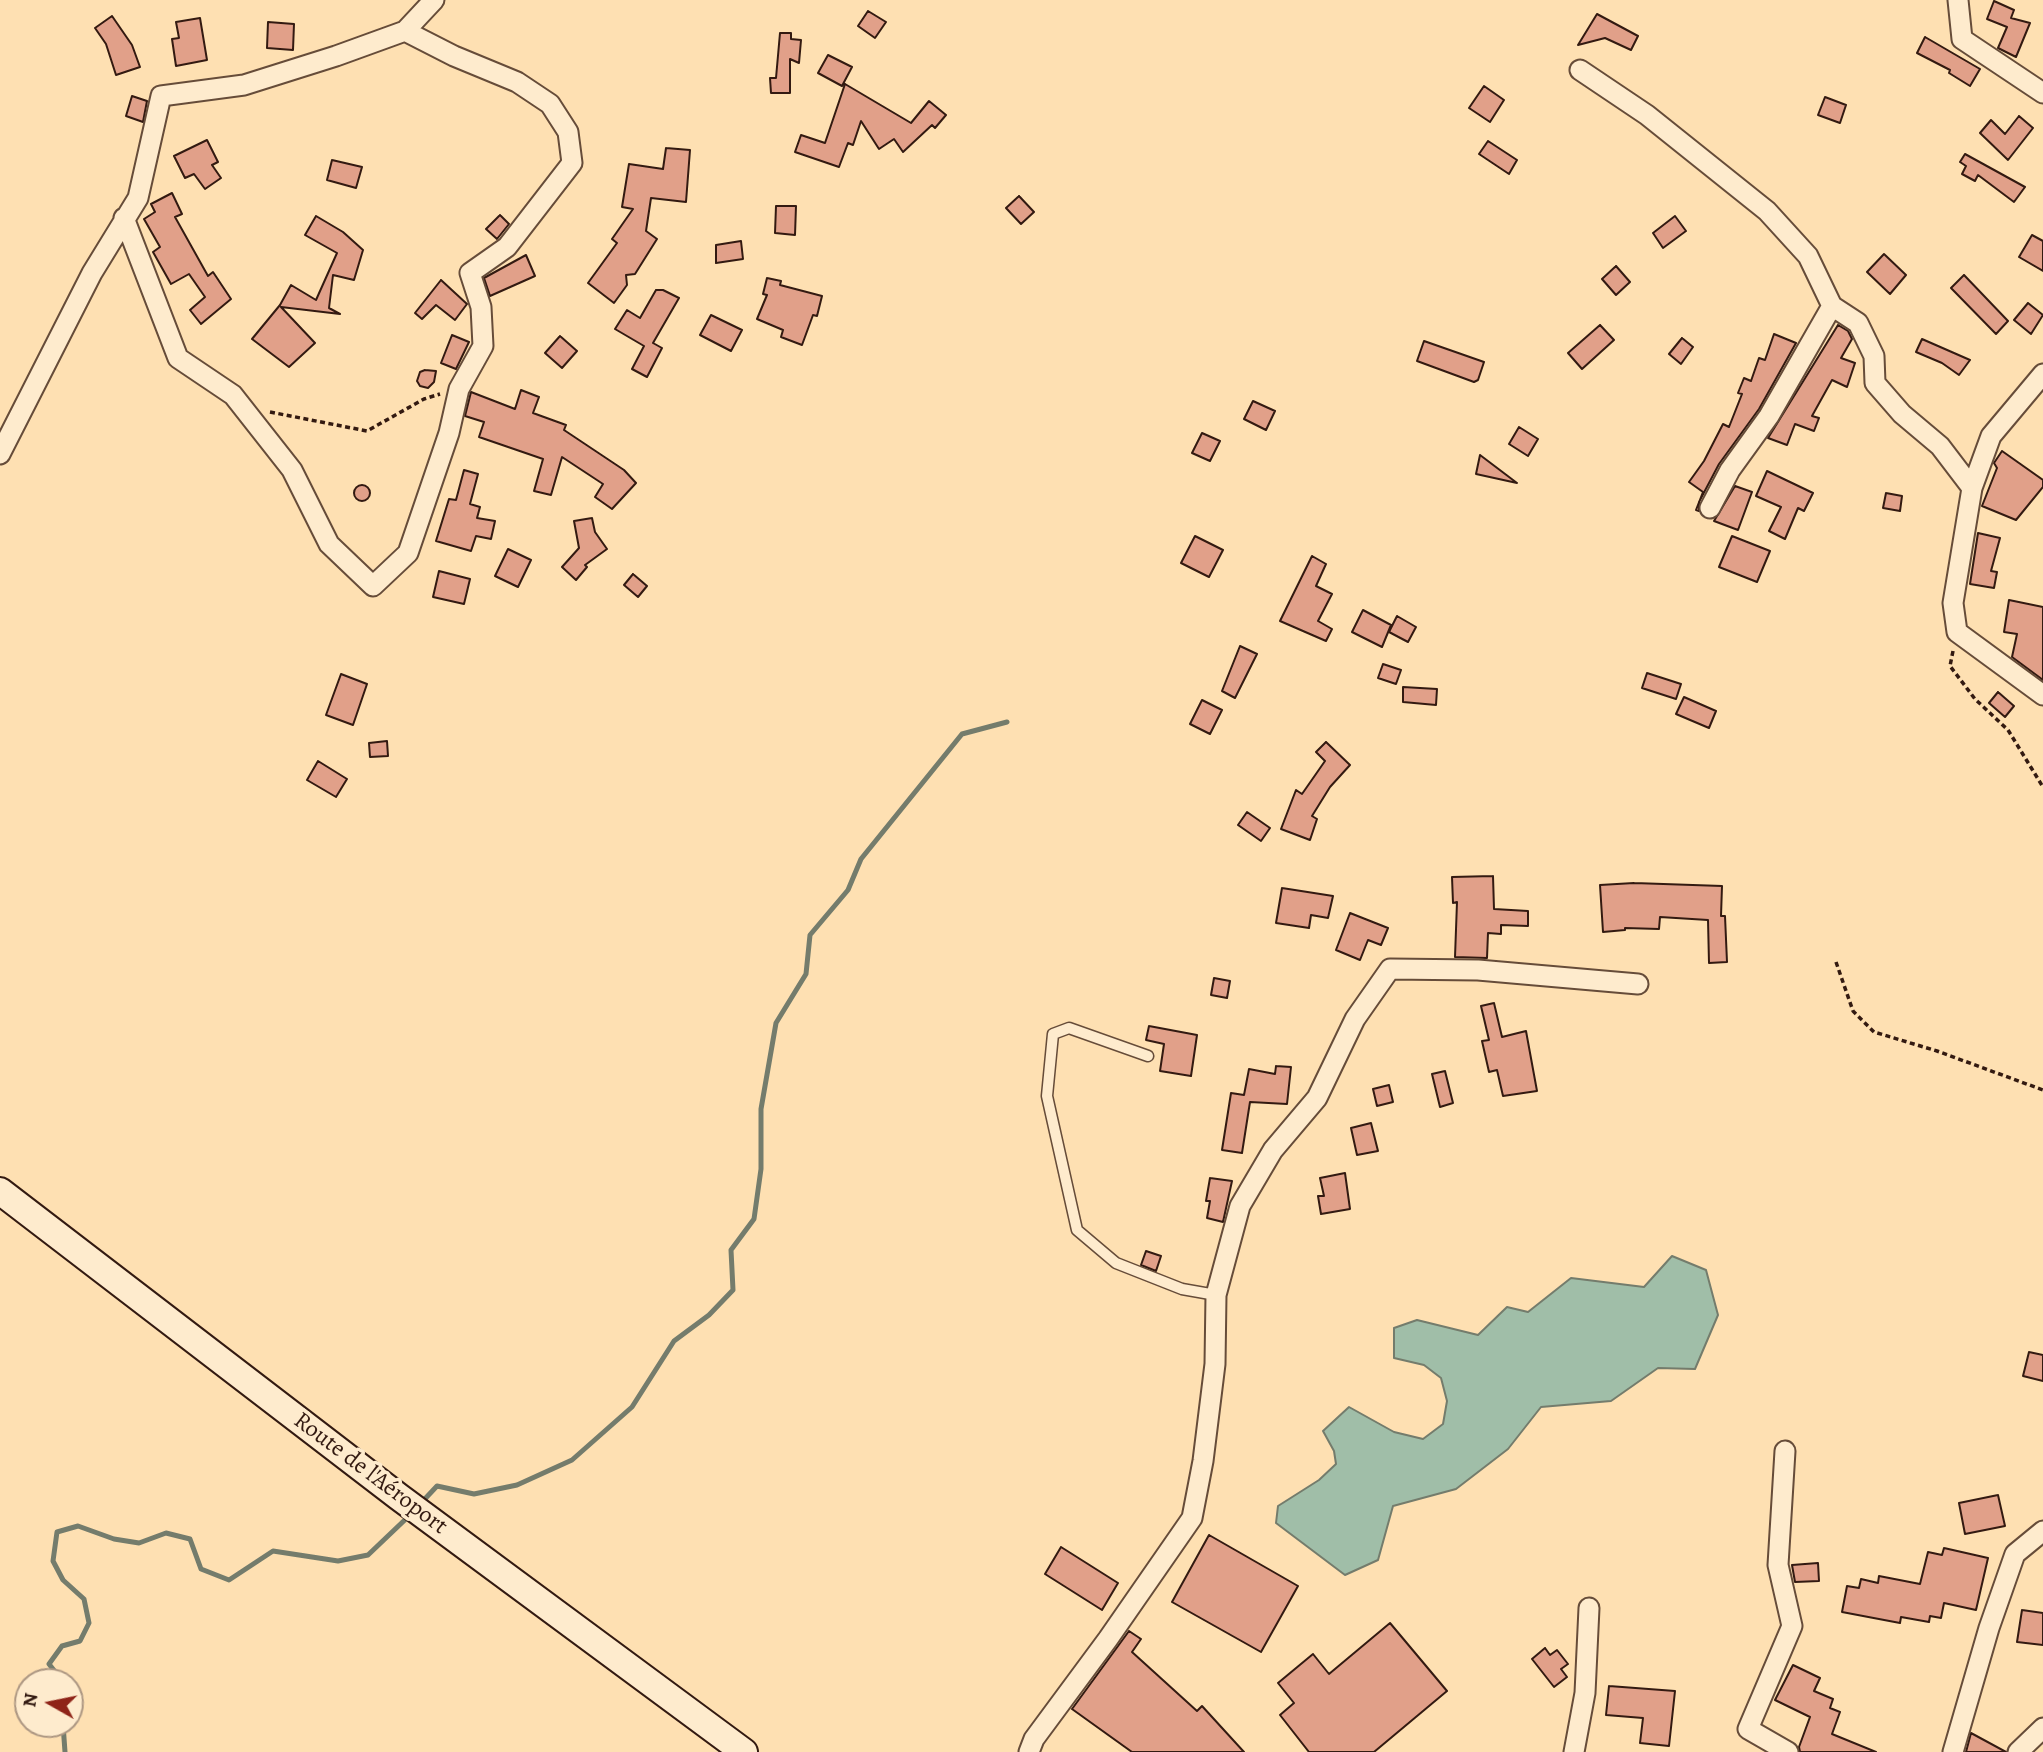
<!DOCTYPE html>
<html>
<head>
<meta charset="utf-8">
<style>
	body { margin:0 }
	#map { position:relative; width:2043px; height:1752px; overflow:hidden; background:#fee0b2; font-family:Alegreya,serif }
	canvas { display:block }
	.north { position:absolute; left:14px; top:1668px; width:70px; height:70px; box-sizing:border-box; background:#feebcd; border:2px solid #ad9782; border-radius:50%; rotate:279deg; font-size:19px; font-weight:700; line-height:28px; text-align:center; color:#331a11 }
	.north::after { content:''; display:block; margin:auto; width:24px; height:32px; background:#8f2418; clip-path:polygon(50% 0,100% 100%,50% 72%,0 100%) }
</style>
</head>
<body>
<div id="map">
<canvas width="2043" height="1752"></canvas>
<div class="north">N</div>
</div>
<script>
const c = document.querySelector('canvas').getContext('2d');
c.lineJoin = 'round';
function paint(path, color) { c.fillStyle = color; c.fill(path, 'evenodd'); }
const shape = rows => new Path2D(rows.map(r => 'M' + r).join(''));
function strokePath(path, color, width, dash) { c.strokeStyle = color; c.lineWidth = width; c.lineCap = dash ? 'butt' : 'round'; c.setLineDash(dash || []); c.stroke(path); }
function label(font, color, halo, rows, align = 'center') {
  c.font = font + ' Alegreya,serif'; c.lineWidth = 7; c.setLineDash([]); c.textBaseline = 'middle'; c.strokeStyle = halo; c.fillStyle = color; for (const [text, x, y, turn = 0] of rows) {
    c.save(); c.translate(x, y); c.rotate((+turn || 0) * Math.PI / 180); c.textAlign = isNaN(turn) ? turn : align; if (halo) c.strokeText(text, 0, 0); c.fillText(text, 0, 0); c.restore();
  }
}
const water = shape([
	[1672,1256,1706,1270,1718,1315,1695,1369,1658,1368,1611,1401,1541,1407,1508,1449,1456,1489,1393,1506,1378,1560,1345,1575,1276,1523,1278,1506,1319,1480,1336,1464,1334,1451,1323,1431,1349,1407,1394,1432,1423,1439,1443,1424,1447,1401,1441,1378,1424,1365,1394,1358,1394,1328,1417,1320,1478,1335,1507,1307,1528,1312,1571,1278,1644,1287,1672,1256]
]);
paint(water, '#a0bea8');
strokePath(water, '#747c6c', 2);
strokePath(shape([
	[422,1502,437,1486,474,1494,517,1485,572,1460,632,1407,674,1341,709,1315,733,1290,731,1250,754,1219,761,1169,761,1109,776,1023,806,974,810,935,848,890,861,859,962,734,1007,722],
	[63,1682,49,1664,62,1646,80,1641,89,1623,84,1599,63,1580,53,1561,57,1532,78,1526,114,1539,139,1543,166,1533,190,1539,201,1569,229,1580,273,1551,338,1561,368,1555,410,1515],
	[63,1724,65,1752]
]), '#747c6c', 5);
const building = shape([
	[1994,1,2014,10,2011,18,2030,23,2016,57,1998,48,2007,27,1987,19,1994,1],
	[868,11,886,22,875,38,858,26,868,11],
	[1597,14,1638,36,1631,50,1605,38,1578,45,1597,14],
	[112,16,132,45,140,67,116,75,106,44,95,28,112,16],
	[200,18,207,60,176,66,172,39,179,38,176,22,200,18],
	[268,22,294,24,293,50,267,48,268,22],
	[780,33,791,33,791,39,801,40,799,63,790,59,790,93,771,93,770,78,776,78,780,33],
	[1925,37,1980,69,1970,86,1949,73,1950,70,1917,53,1925,37],
	[828,55,852,67,842,86,818,73,828,55],
	[845,84,911,123,929,101,946,115,935,128,932,125,903,152,894,139,879,149,861,121,853,145,848,143,839,167,795,152,801,135,825,143,845,84],
	[1484,86,1504,100,1490,122,1469,108,1484,86],
	[132,96,147,101,143,122,126,116,132,96],
	[1825,97,1846,105,1840,123,1818,115,1825,97],
	[2019,116,2033,128,2008,160,1980,133,1991,120,2005,134,2019,116],
	[207,140,218,162,212,165,221,178,205,189,194,174,185,178,174,156,207,140],
	[1488,141,1517,160,1509,174,1479,154,1488,141],
	[666,148,690,150,686,202,651,198,646,231,657,239,635,274,626,275,627,285,614,303,588,283,617,243,612,239,633,209,622,207,629,164,663,169,666,148],
	[1965,154,2025,187,2014,202,1978,175,1975,181,1962,174,1966,166,1960,162,1965,154],
	[332,160,362,167,356,188,327,180,332,160],
	[172,193,182,214,175,217,208,276,213,272,231,299,201,324,190,310,205,297,189,274,171,284,153,252,160,247,144,219,155,212,151,204,172,193],
	[1019,196,1034,212,1021,224,1006,208,1019,196],
	[776,206,796,206,795,235,775,233,776,206],
	[500,215,509,224,497,239,486,229,500,215],
	[316,216,343,232,363,250,354,280,333,275,329,308,340,314,281,307,315,343,289,367,252,339,280,305,291,285,316,300,337,253,305,235,316,216],
	[1675,216,1686,231,1663,248,1653,233,1675,216],
	[2032,235,2043,241,2043,271,2019,257,2032,235],
	[741,241,743,259,716,263,716,245,741,241],
	[1884,254,1906,275,1890,294,1867,272,1884,254],
	[526,255,535,276,490,296,484,278,526,255],
	[1616,266,1630,282,1616,295,1602,279,1616,266],
	[1964,275,2008,321,1996,334,1951,288,1964,275],
	[767,278,781,281,780,285,822,296,817,316,813,315,802,345,781,337,783,330,757,319,767,295,763,294,767,278],
	[441,280,467,304,455,320,436,305,422,319,415,313,441,280],
	[656,290,663,290,679,298,653,343,662,348,647,377,632,369,644,346,615,329,627,310,640,318,656,290],
	[2028,303,2043,315,2031,334,2014,320,2028,303],
	[711,315,742,330,731,351,700,335,711,315],
	[1600,325,1614,340,1582,369,1568,353,1600,325],
	[1838,325,1848,331,1852,339,1841,358,1855,363,1847,387,1832,380,1812,416,1819,418,1814,431,1795,424,1787,445,1768,438,1838,325],
	[1774,334,1796,343,1759,409,1719,464,1699,502,1699,511,1696,510,1703,492,1689,482,1704,461,1723,424,1729,427,1742,394,1738,393,1744,378,1751,381,1759,358,1765,360,1774,334],
	[452,335,469,342,456,369,441,363,452,335],
	[560,336,577,351,562,368,545,353,560,336],
	[1682,338,1693,347,1681,364,1669,354,1682,338],
	[1922,339,1970,360,1959,375,1942,363,1916,352,1922,339],
	[1424,341,1484,362,1478,380,1474,382,1417,361,1424,341],
	[425,370,436,371,434,382,428,388,420,386,417,381,420,372,425,370],
	[521,390,539,397,533,413,566,425,564,430,624,470,636,483,612,509,595,497,603,484,562,457,551,495,534,491,543,459,479,437,484,422,465,416,471,392,515,409,521,390],
	[1253,401,1275,411,1266,430,1244,419,1253,401],
	[1519,427,1538,439,1528,456,1509,444,1519,427],
	[1202,433,1220,441,1210,461,1192,453,1202,433],
	[2002,451,2043,480,2043,487,2016,520,1982,506,1997,468,1994,463,2002,451],
	[1480,455,1517,483,1476,474,1480,455],
	[464,470,478,474,470,504,480,507,477,518,495,521,491,539,476,536,471,551,436,541,449,499,456,500,464,470],
	[1767,471,1813,493,1804,511,1798,508,1785,539,1769,531,1781,507,1756,496,1767,471],
	'354 493a8 8 0 1 1 16 0a8 8 0 1 1-16 0Z',
	[1735,486,1752,492,1738,530,1714,521,1735,486],
	[1886,493,1902,496,1900,511,1883,508,1886,493],
	[592,518,595,532,607,549,585,565,587,567,576,580,562,567,579,548,574,521,592,518],
	[1978,533,2000,538,1991,571,1997,572,1994,588,1970,584,1978,533],
	[1195,536,1223,550,1209,577,1181,563,1195,536],
	[1732,536,1770,551,1757,582,1719,567,1732,536],
	[508,549,531,560,518,587,495,576,508,549],
	[1312,556,1326,564,1316,586,1332,594,1318,621,1332,629,1326,641,1280,621,1312,556],
	[439,571,470,579,464,604,433,597,439,571],
	[633,574,647,586,638,597,624,585,633,574],
	[2009,600,2043,607,2043,680,2012,657,2017,634,2004,632,2009,600],
	[1363,610,1391,625,1382,647,1352,632,1363,610],
	[1397,616,1416,627,1408,642,1389,632,1397,616],
	[1240,646,1257,654,1235,698,1222,691,1240,646],
	[1383,664,1401,670,1396,684,1378,678,1383,664],
	[1647,673,1681,684,1676,699,1642,688,1647,673],
	[341,674,367,684,353,725,326,715,341,674],
	[1403,687,1437,689,1436,705,1403,702,1403,687],
	[1998,692,2014,706,2005,717,1989,703,1998,692],
	[1684,697,1716,711,1709,728,1676,714,1684,697],
	[1202,700,1222,710,1210,734,1190,724,1202,700],
	[387,741,388,756,370,757,369,743,387,741],
	[1326,742,1350,765,1330,787,1312,816,1317,819,1310,840,1281,829,1296,790,1302,794,1325,761,1316,752,1326,742],
	[318,761,347,779,336,797,307,780,318,761],
	[1247,812,1270,828,1261,841,1238,825,1247,812],
	[1493,876,1494,909,1528,911,1528,926,1501,925,1501,934,1488,933,1487,958,1455,957,1457,902,1453,903,1452,877,1493,876],
	[1634,883,1722,886,1721,916,1725,916,1727,962,1709,963,1708,920,1660,917,1659,929,1625,928,1625,930,1603,932,1600,885,1634,883],
	[1282,888,1333,896,1328,918,1311,915,1309,928,1276,923,1282,888],
	[1350,913,1388,928,1381,945,1368,940,1360,960,1336,950,1350,913],
	[1214,978,1230,981,1227,998,1211,995,1214,978],
	[1494,1003,1502,1037,1526,1031,1537,1091,1503,1096,1497,1070,1489,1072,1482,1041,1489,1040,1481,1006,1494,1003],
	[1149,1026,1197,1035,1191,1076,1160,1071,1164,1044,1146,1040,1149,1026],
	[1276,1066,1291,1067,1287,1104,1250,1102,1242,1153,1222,1150,1231,1093,1244,1095,1249,1069,1275,1074,1276,1066],
	[1445,1071,1453,1103,1440,1107,1432,1074,1445,1071],
	[1389,1085,1393,1102,1377,1106,1373,1089,1389,1085],
	[1371,1123,1378,1151,1357,1155,1351,1128,1371,1123],
	[1345,1173,1350,1209,1321,1214,1318,1196,1324,1196,1320,1178,1345,1173],
	[1210,1178,1232,1181,1223,1222,1207,1218,1210,1201,1206,1201,1210,1178],
	[1146,1251,1161,1256,1156,1271,1141,1265,1146,1251],
	[2029,1352,2043,1355,2043,1381,2023,1376,2029,1352],
	[1998,1495,2005,1526,1965,1534,1959,1503,1998,1495],
	[1209,1535,1298,1586,1261,1652,1172,1602,1209,1535],
	[1061,1547,1118,1583,1102,1610,1045,1574,1061,1547],
	[1944,1548,1988,1558,1976,1610,1944,1603,1941,1618,1930,1616,1929,1622,1901,1617,1900,1623,1842,1612,1847,1586,1859,1588,1861,1579,1878,1583,1879,1576,1920,1584,1928,1552,1942,1555,1944,1548],
	[1818,1563,1819,1581,1795,1582,1792,1565,1818,1563],
	[2022,1610,2043,1613,2043,1645,2017,1642,2022,1610],
	[1390,1623,1447,1691,1374,1752,1309,1752,1280,1715,1294,1703,1278,1683,1313,1654,1329,1674,1390,1623],
	[1129,1631,1141,1639,1132,1652,1197,1711,1202,1706,1244,1752,1132,1752,1072,1709,1129,1631],
	[1545,1648,1550,1655,1557,1650,1568,1664,1561,1669,1567,1677,1554,1687,1532,1659,1545,1648],
	[1793,1665,1820,1678,1814,1691,1833,1699,1830,1708,1840,1712,1832,1734,1876,1752,1800,1752,1799,1747,1810,1717,1775,1700,1793,1665],
	[1609,1686,1675,1691,1669,1746,1640,1743,1643,1718,1606,1715,1609,1686],
	[1971,1733,2006,1752,1966,1752,1971,1733]
]);
paint(building, '#e1a089');
strokePath(building, '#331a11', 2);
const lane = shape([
	[1148,1056,1069,1028,1053,1034,1047,1096,1077,1230,1116,1263,1182,1289,1216,1295]
]);
const street = shape([
	[1958,0,1962,39,2043,93],
	[1580,70,1647,115,1767,211,1808,256,1832,306],
	[124,218,178,358,233,395,292,470,329,544,373,586,408,553,449,433,459,389,483,346,481,307,470,273,507,247,572,163,568,132,550,104,517,82,454,56,405,31],
	[2043,374,1991,436,1972,488,1953,603,1957,632,2043,695],
	[0,454,92,273,138,198,161,96,244,85,336,56,405,31,434,0],
	[1710,508,1730,470,1769,416,1832,306,1858,323,1874,356,1875,383,1902,414,1940,446,1972,488],
	[1785,1451,1778,1565,1792,1626,1748,1729,1788,1752],
	[1029,1752,1034,1739,1108,1639,1192,1518,1203,1461,1215,1364,1216,1295,1240,1206,1273,1150,1317,1098,1355,1019,1390,969,1478,970,1638,984],
	[1574,1752,1585,1693,1589,1608],
	[1953,1752,1989,1628,2015,1554,2043,1531],
	[2018,1752,2043,1728]
]);
const secondary = shape([
	[0,1191,399,1497,744,1752]
]);
strokePath(lane, '#664c39', 13);
strokePath(street, '#664c39', 23);
strokePath(secondary, '#331a11', 30);
strokePath(shape([
	[270,412,367,431,424,399,440,394],
	[1953,651,1950,666,1975,699,2008,730,2043,787],
	[1836,962,1853,1011,1874,1032,1937,1051,2043,1090]
]), '#331a11', 3.5, [5, 3.5]);
strokePath(lane, '#feebcd', 10);
strokePath(street, '#feebcd', 19);
strokePath(secondary, '#feebcd', 26);
label('24px', '#331a11', '#feebcd', [
	["Route de l'Aéroport",370,1474,37]
]);
</script>
</body>
</html>
